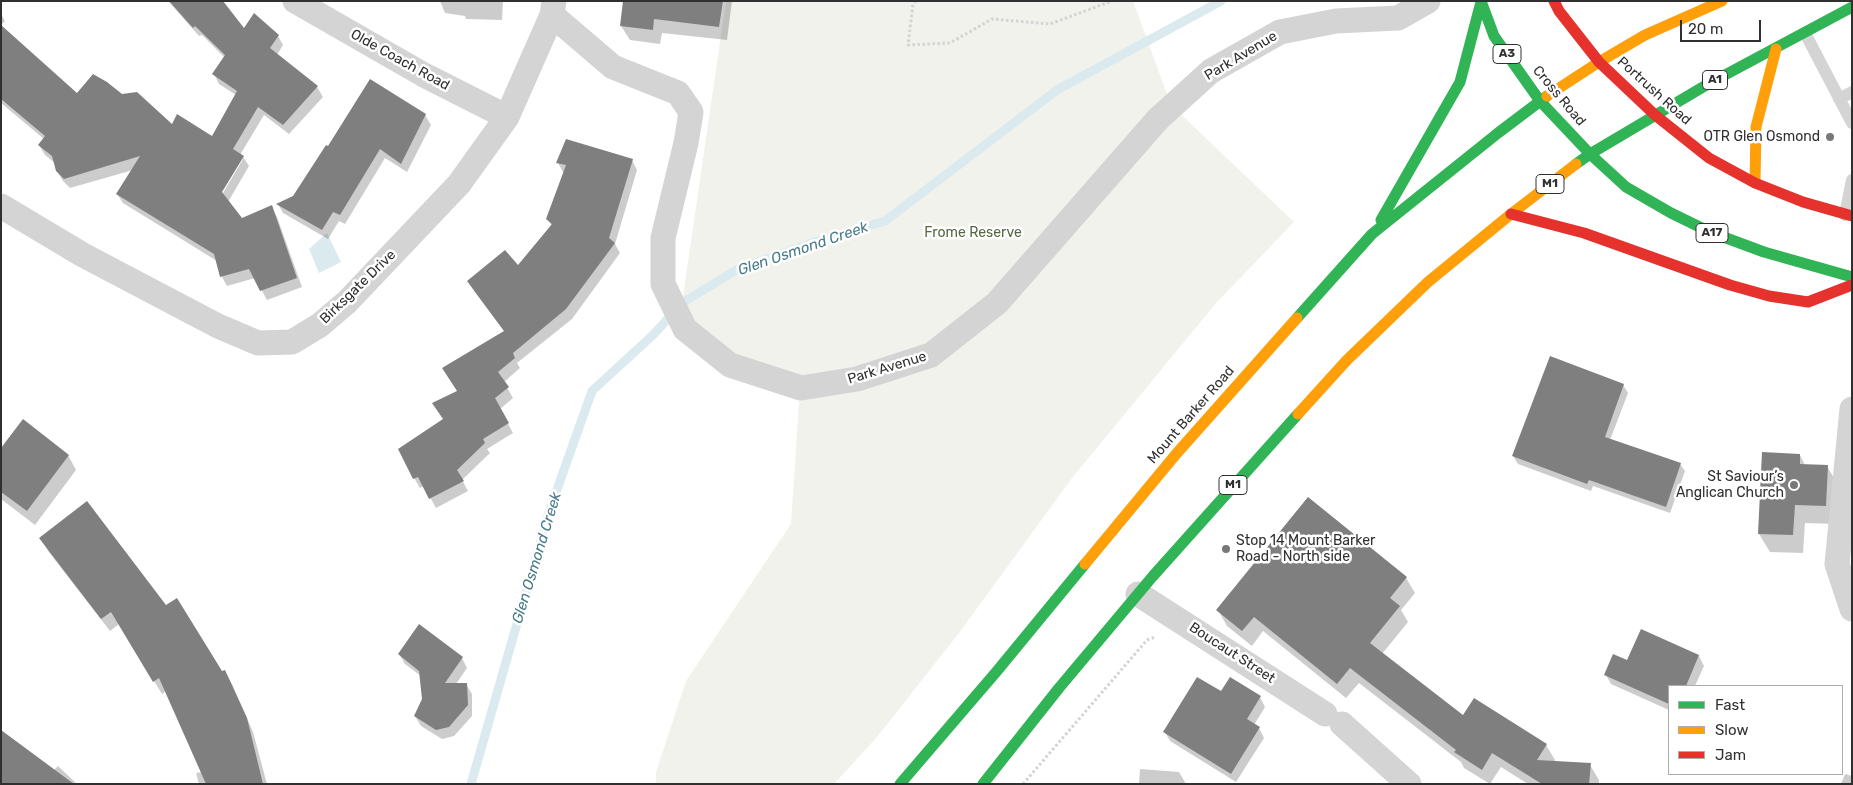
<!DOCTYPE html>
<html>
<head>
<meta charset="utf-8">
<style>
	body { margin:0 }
	#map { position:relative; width:1853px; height:785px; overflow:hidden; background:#fff; font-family:Rubik,sans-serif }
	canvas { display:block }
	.frame { position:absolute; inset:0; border:2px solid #303030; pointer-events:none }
	.legend { position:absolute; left:1668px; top:685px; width:175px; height:90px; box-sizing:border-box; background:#fff; border:1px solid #acacac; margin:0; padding:6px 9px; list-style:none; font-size:15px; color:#303030 }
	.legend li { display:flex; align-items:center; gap:10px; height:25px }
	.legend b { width:25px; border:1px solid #acacac }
	.scale { position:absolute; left:1680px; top:20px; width:81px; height:22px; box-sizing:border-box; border:2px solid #303030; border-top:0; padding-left:6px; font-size:15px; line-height:18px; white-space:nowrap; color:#303030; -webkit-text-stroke:4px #fff; paint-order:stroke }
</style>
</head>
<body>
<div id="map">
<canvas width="1853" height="785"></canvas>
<div class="frame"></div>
<ul class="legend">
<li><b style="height:6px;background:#30b455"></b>Fast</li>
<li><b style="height:6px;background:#ff9f0a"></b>Slow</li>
<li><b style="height:6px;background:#e5322d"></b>Jam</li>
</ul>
<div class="scale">20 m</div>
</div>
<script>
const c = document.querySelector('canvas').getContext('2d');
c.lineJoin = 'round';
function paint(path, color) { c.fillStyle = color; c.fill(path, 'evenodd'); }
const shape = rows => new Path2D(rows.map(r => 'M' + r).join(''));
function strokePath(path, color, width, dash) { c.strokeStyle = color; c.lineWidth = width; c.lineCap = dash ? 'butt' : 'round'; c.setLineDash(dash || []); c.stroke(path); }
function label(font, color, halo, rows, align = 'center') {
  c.font = font + ' Rubik,sans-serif'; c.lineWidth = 5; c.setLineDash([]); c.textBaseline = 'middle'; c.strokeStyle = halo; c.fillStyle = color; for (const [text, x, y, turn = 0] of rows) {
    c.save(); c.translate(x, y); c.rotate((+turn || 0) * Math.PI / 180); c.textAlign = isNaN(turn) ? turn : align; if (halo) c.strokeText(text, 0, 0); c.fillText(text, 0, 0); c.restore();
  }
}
paint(shape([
	[726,1,1133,1,1171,105,1294,222,1217,302,1072,478,959,633,877,737,834,784,656,784,656,772,686,681,791,524,800,388,685,329,682,303]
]), '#f1f2ec');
paint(shape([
	[327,233,341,262,319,273,309,249]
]), '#dbeaee');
paint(shape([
	[168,1,222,1,244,30,278,36,283,45,277,55,317,87,323,97,289,134,264,115,240,155,243,157,249,166,228,202,242,220,271,207,277,217,302,287,267,300,255,278,227,286,222,277,217,261,123,203,117,194,133,170,70,188,63,181,57,171,55,163,45,155,39,145,44,139,1,103,1,27,78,95,121,95,172,126,213,138,236,95,219,84,214,74,225,58,202,35,199,36],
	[241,159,243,159,220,198,218,197],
	[440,1,503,1,502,20,466,19,465,16,445,13],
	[625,1,732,1,727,40,662,33,660,44,630,40,621,26],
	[1,14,5,21,1,25],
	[425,115,431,125,407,172,385,158,345,224,339,221,328,239,283,213,278,204,294,197],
	[567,140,632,160,637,170,615,244,620,253,572,319,517,363,520,368,504,382,513,398,500,409,513,433,487,449,490,453,462,480,468,491,436,508,424,486,420,488,414,478,458,391,505,332,474,291,518,267,552,226,547,219,564,174,558,163],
	[1623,385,1628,393,1610,440,1680,464,1685,471,1670,513,1593,486,1591,491,1518,464,1513,456],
	[1,450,68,455,76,470,35,525,1,499],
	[1800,455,1805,465,1827,466,1838,485,1836,524,1805,523,1803,553,1770,552,1759,534],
	[41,538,166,607,222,673,225,672,232,684,253,732,267,784,199,784,196,773,202,772,166,691,162,694,119,624,110,631,48,551],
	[1406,578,1415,593,1401,610,1408,622,1382,654,1463,717,1475,699,1546,745,1555,760,1554,763,1590,765,1599,780,1599,784,1528,784,1501,767,1490,784,1464,768,1461,762,1359,683,1346,698,1263,631,1252,646,1227,626,1218,610],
	[1642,631,1699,656,1704,666,1695,686,1669,686,1669,710,1611,684,1606,675,1628,662],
	[399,654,462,658,467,668,456,684,466,684,472,694,472,716,454,736,442,739,421,726,415,716,423,699,421,676,405,664],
	[1222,693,1260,697,1265,707,1254,725,1259,728,1264,738,1236,782,1170,741,1165,732],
	[58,766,77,784,1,784,54,770],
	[1140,769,1179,772,1186,784,1139,784],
	[1845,774,1852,776,1852,784,1841,784]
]), '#0003');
strokePath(shape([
	[471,784,549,512,592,391,654,334,682,303,738,269,818,241,885,221,1057,90,1221,1]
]), '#dbeaee', 9);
paint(shape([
	[169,1,223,1,244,28,254,13,279,35,270,48,318,86,283,125,258,107,233,149,244,156,222,192,242,218,272,205,297,278,260,291,249,269,220,277,214,254,116,194,140,156,64,179,56,171,52,156,38,145,45,136,1,99,1,25,77,93,93,74,107,82,122,94,137,92,172,124,177,114,212,136,237,91,212,74,225,55,195,26,193,28],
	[623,1,723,1,719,27,654,19,653,30,620,26],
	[370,79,426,114,401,164,380,149,340,215,333,212,322,230,276,204,293,196,326,145,328,146],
	[566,139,633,159,609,238,615,243,566,309,513,353,515,358,498,372,509,387,495,398,509,423,483,439,485,443,457,470,464,481,429,499,418,477,413,479,398,449,443,419,432,403,457,391,442,368,504,331,467,281,505,250,518,265,552,224,546,219,566,165,556,163],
	[1550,356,1624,384,1605,437,1681,463,1666,507,1589,480,1587,484,1512,456],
	[23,419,69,455,27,511,1,492,1,448],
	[1762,452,1800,454,1800,464,1828,465,1826,506,1795,505,1793,535,1758,534],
	[1308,497,1407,577,1390,598,1400,606,1370,643,1463,715,1474,698,1547,744,1537,760,1591,763,1589,784,1542,784,1492,753,1482,770,1454,752,1456,750,1350,668,1337,684,1254,617,1242,631,1216,610],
	[87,501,166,605,177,598,222,671,225,670,247,718,263,784,206,784,159,678,153,682,111,612,101,619,39,538],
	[419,624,463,657,445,683,467,683,468,705,449,727,436,730,414,716,422,699,419,671,398,654],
	[1641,629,1699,655,1686,686,1669,686,1669,704,1604,675,1613,654,1627,660],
	[1197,677,1221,691,1230,677,1261,696,1247,719,1260,727,1231,774,1163,732],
	[1,730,74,784,1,784]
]), '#7f7f7f');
strokePath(shape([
	[916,1,913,4,908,45,950,43,992,19,1050,24,1112,1],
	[1023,784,1147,640,1155,637]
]), '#d3d3d3', 3, [2.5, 2.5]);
strokePath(shape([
	[1805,33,1852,123],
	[1839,99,1852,92],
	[1845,215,1852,180]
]), '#d4d4d4', 12);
strokePath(shape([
	[295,1,424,75,507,117],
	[552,15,613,67,678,93,691,112,686,143,663,238,663,284,685,329,730,365,801,388,857,379,931,355,997,303,1158,119,1211,71,1280,32,1336,21,1398,18,1428,1],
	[1,206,83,255,218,326,258,343,292,342,320,325,347,302,459,184,507,117,552,15,554,1],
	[1852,409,1837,564,1852,609],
	[1138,594,1325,714],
	[1342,724,1409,784]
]), '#d4d4d4', 25);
strokePath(shape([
	[1481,1,1494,36,1540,101,1590,154,1626,187,1671,213,1710,232,1764,252,1852,277],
	[1576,164,1590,154,1708,84,1852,7],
	[1381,220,1460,82,1481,2],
	[1297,318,1372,234,1498,133,1547,96],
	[900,784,997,671,1085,564],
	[983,784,1059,688,1153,576,1298,414]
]), '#30b455', 11);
strokePath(shape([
	[1547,96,1599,62,1645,35,1722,1],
	[1755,183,1756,127,1776,49],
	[1298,414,1347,360,1428,282,1511,214,1576,164],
	[1085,564,1177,453,1297,318]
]), '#ff9f0a', 11);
strokePath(shape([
	[1554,1,1559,11,1599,62,1655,115,1709,158,1755,183,1803,202,1852,216],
	[1511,214,1584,233,1730,285,1769,296,1808,302,1852,285]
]), '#e5322d', 11);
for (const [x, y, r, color] of [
	[1830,137,5,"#787878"],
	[1794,485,5,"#787878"],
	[1226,549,5,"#787878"]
]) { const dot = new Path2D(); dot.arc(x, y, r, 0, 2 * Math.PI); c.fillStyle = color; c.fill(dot); strokePath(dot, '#fff', 2); }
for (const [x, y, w] of [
	[1507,54,28],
	[1715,80,25],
	[1550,184,28],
	[1712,233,32],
	[1233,485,28]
]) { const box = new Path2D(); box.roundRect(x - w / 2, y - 9.5, w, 19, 4); c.fillStyle = '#fff'; c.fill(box); strokePath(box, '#303030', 1); }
label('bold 12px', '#303030', null, [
	["A3",1507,54],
	["A1",1715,80],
	["M1",1550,184],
	["A17",1712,233],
	["M1",1233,485]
]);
label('14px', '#303030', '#fff', [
	["Park Avenue",1241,56,-31],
	["Olde Coach Road",400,60,29],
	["Portrush Road",1654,91,42],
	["Cross Road",1559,96,50],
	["Birksgate Drive",358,287,-44],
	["Park Avenue",887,368,-17],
	["Mount Barker Road",1191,415,-49],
	["Boucaut Street",1232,653,33]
]);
label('14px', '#303030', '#fff', [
	["OTR Glen Osmond",1820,137],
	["St Saviour’s",1784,477],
	["Anglican Church",1784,493],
	["Stop 14 Mount Barker",1236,541,"left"],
	["Road - North side",1236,557,"left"]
], 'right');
label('14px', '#596743', '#fff', [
	["Frome Reserve",973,233]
]);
label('italic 15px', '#487a89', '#fff', [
	["Glen Osmond Creek",803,249,-19],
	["Glen Osmond Creek",537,558,-73]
]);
</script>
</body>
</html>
